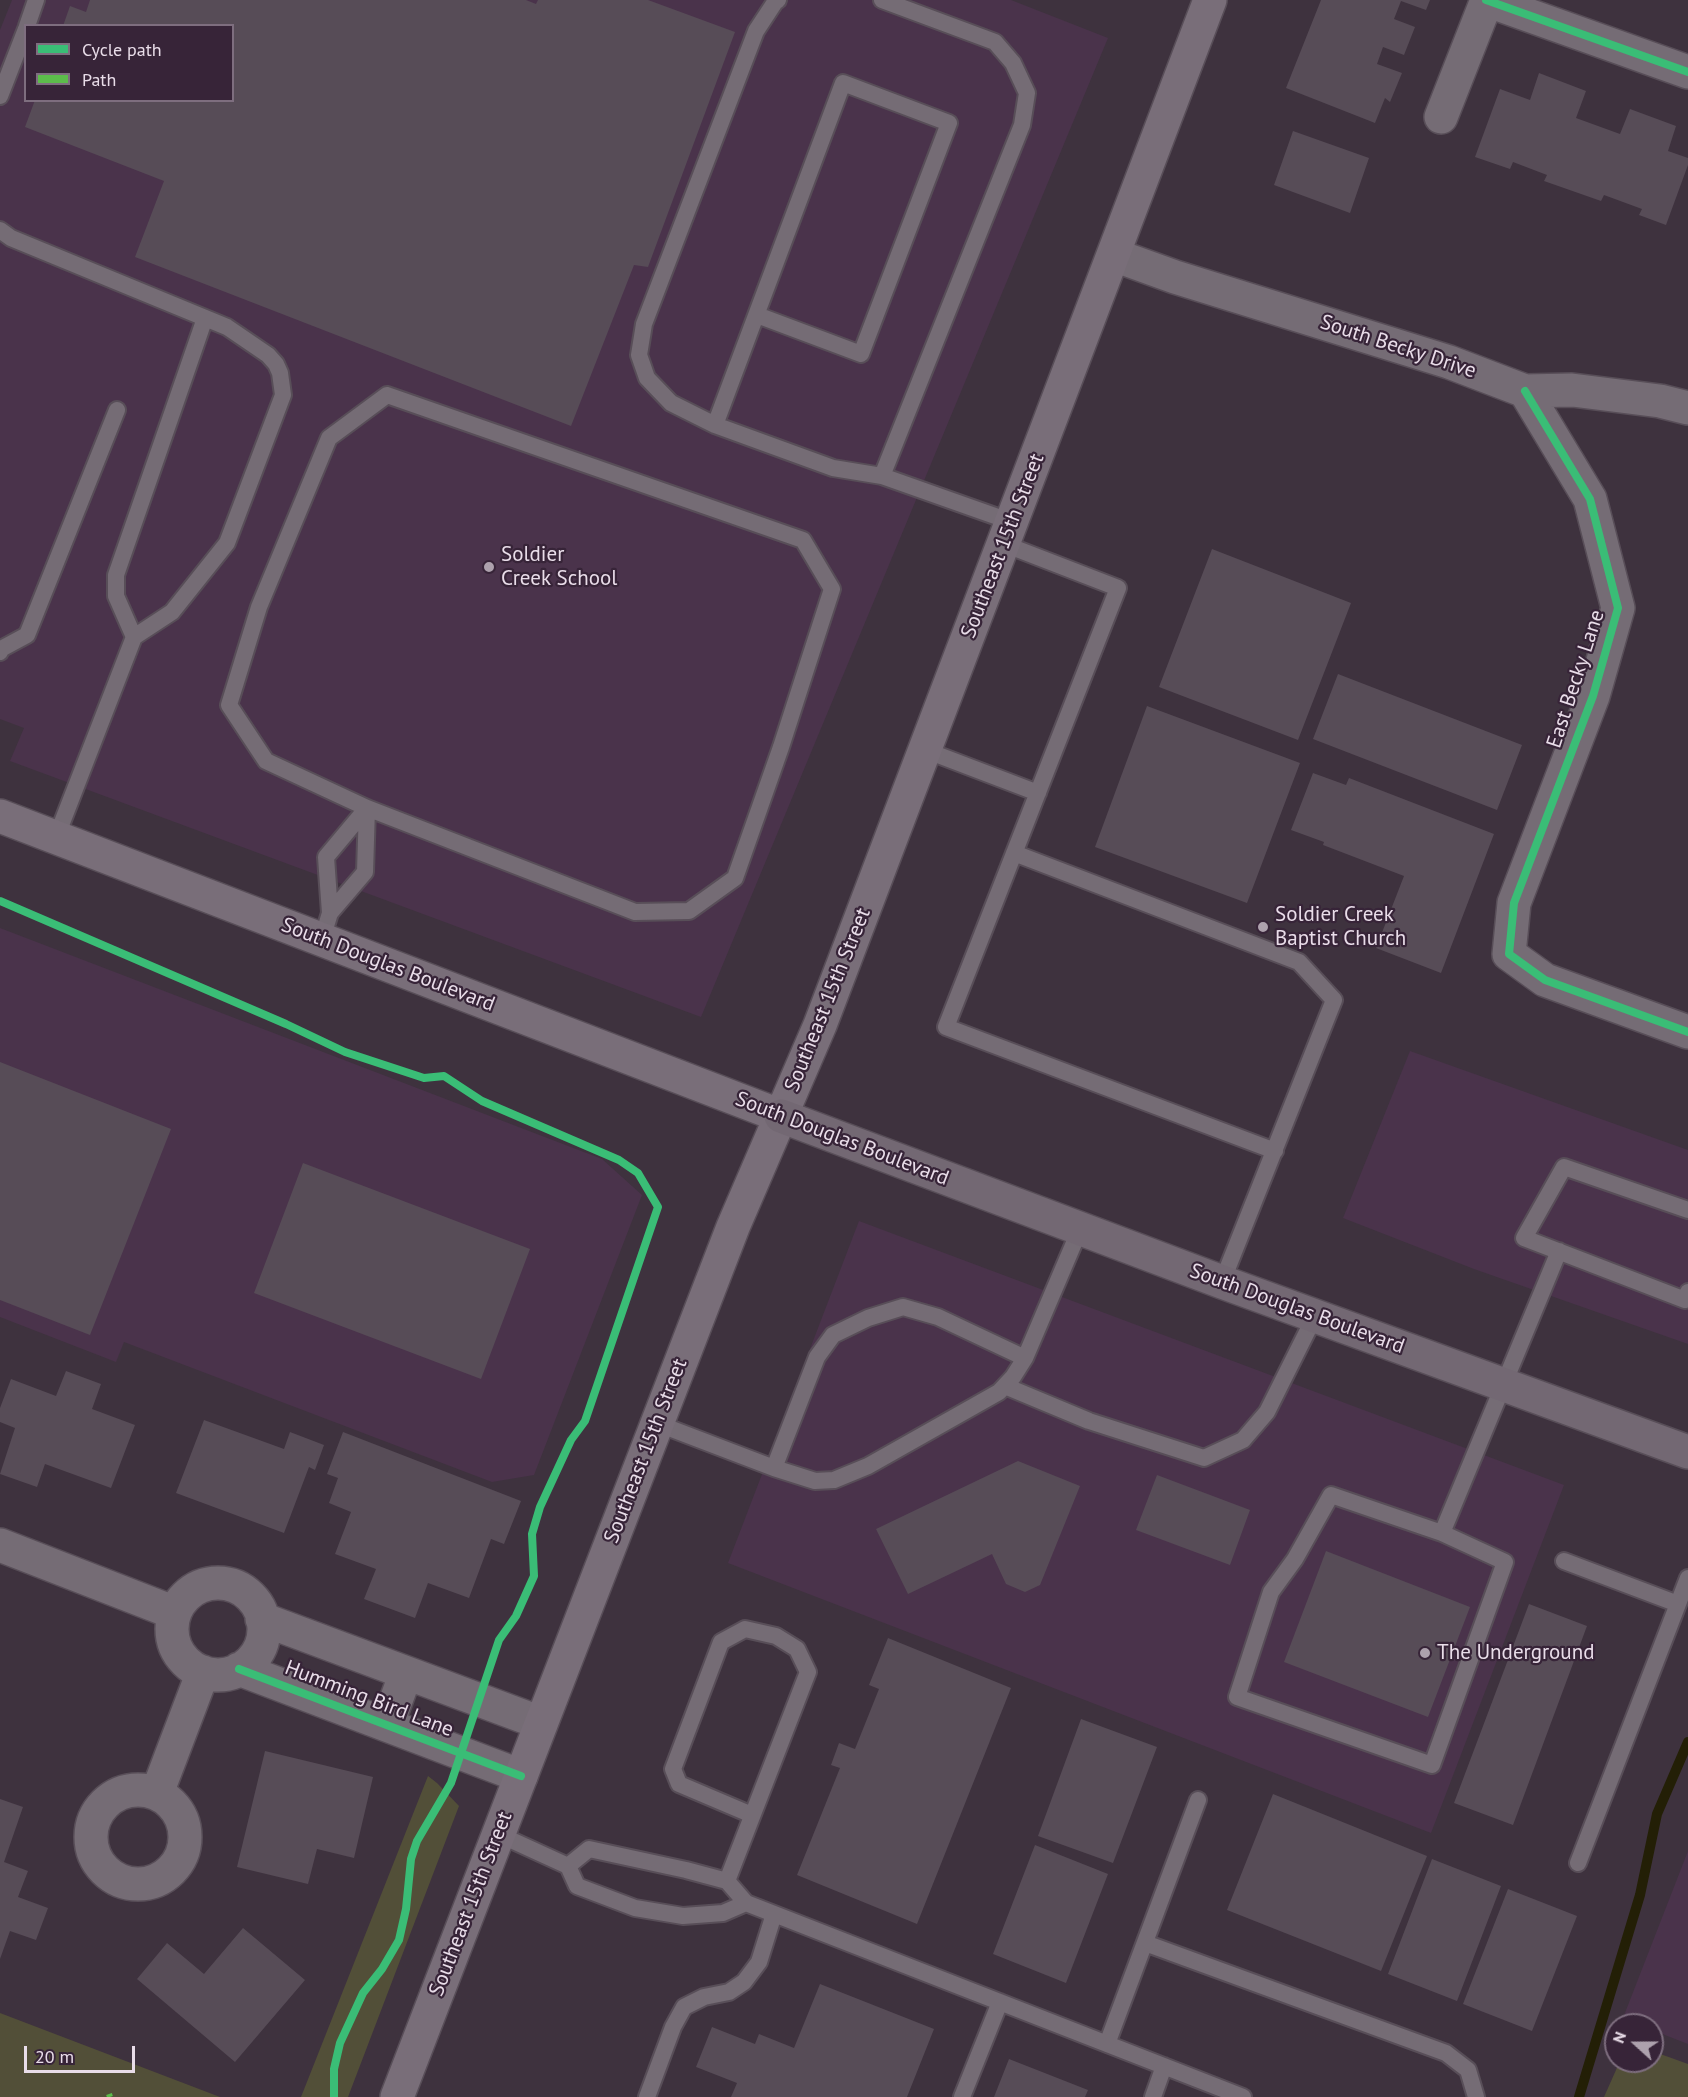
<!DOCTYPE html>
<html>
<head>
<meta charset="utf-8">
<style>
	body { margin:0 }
	#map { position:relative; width:1688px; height:2097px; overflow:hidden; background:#3e323e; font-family:"PT Sans",sans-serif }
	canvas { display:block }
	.legend { position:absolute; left:24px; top:24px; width:210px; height:78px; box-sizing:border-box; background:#372438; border:2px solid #7e6e7f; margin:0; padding:8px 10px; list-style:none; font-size:18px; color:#e9dde9 }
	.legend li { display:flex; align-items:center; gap:12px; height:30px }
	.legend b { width:30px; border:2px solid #7e6e7f }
	.north { position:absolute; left:1604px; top:2013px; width:60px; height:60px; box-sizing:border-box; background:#372438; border:2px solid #7e6e7f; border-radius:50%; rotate:291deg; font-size:16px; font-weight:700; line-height:24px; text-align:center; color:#e9dde9 }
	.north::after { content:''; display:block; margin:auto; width:21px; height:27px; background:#ada1ad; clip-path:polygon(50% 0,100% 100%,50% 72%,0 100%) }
	.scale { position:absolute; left:24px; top:2046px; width:111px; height:27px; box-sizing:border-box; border:3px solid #e9dde9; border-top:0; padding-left:8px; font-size:18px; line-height:21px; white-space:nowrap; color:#e9dde9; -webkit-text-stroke:4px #372438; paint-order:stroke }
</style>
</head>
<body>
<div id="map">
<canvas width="1688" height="2097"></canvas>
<ul class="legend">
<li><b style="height:8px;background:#3abd76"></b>Cycle path</li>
<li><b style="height:8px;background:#5cbc4b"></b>Path</li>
</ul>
<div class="north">N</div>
<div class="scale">20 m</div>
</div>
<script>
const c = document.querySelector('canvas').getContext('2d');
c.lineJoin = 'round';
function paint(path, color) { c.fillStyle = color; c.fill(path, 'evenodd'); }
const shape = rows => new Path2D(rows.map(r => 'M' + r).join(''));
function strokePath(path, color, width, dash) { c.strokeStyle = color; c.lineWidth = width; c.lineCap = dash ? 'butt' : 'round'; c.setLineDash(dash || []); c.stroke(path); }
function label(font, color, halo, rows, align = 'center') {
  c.font = font + ' "PT Sans",sans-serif'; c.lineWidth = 4.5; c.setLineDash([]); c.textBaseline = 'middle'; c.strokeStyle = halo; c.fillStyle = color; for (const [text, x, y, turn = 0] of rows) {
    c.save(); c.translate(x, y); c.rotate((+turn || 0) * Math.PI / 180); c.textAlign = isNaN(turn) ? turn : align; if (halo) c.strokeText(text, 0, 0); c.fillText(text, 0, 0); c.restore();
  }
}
paint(shape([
	[12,0,1011,0,1108,38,701,1017,10,761,24,728,0,719,0,30],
	[26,26,232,26,232,100,26,100],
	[0,928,602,1159,642,1195,534,1475,492,1482,124,1342,116,1362,0,1317],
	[1410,1051,1688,1150,1688,1344,1474,1269,1343,1218],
	[859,1221,1564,1485,1431,1833,728,1563],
	[1688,1851,1688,2044,1652,2030,1652,2025,1640,2025,1623,2018]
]), '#4a334b');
paint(shape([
	[428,1776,437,1783,459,1806,348,2097,301,2097],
	[0,2013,220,2097,0,2097],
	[1652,2051,1688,2064,1688,2097,1604,2097,1620,2061,1652,2061]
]), '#524f38');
strokePath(shape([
	[1579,2097,1640,1895,1657,1814,1688,1742]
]), '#231f06', 10);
paint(shape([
	[90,0,526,0,536,4,538,0,648,0,735,32,648,267,634,265,571,426,135,257,164,181,25,127,35,100,232,100,232,26,63,26,70,6,86,12],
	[1321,0,1430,0,1426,10,1401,1,1394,19,1415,27,1404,55,1383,47,1377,64,1402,73,1390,102,1385,98,1375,123,1286,88],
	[1539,73,1586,91,1576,118,1620,134,1630,109,1676,126,1668,151,1688,158,1688,165,1666,225,1639,215,1642,209,1604,195,1601,201,1544,181,1547,175,1513,162,1510,169,1475,157,1500,89,1530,100],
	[1293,131,1369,158,1350,213,1274,185],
	[1212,549,1351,603,1298,740,1159,687],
	[1338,674,1522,745,1497,810,1313,739],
	[1147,706,1300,763,1247,903,1095,847],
	[1313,773,1346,785,1349,778,1494,834,1441,973,1376,948,1404,876,1323,845,1324,842,1291,830],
	[0,1062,171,1129,90,1335,0,1300],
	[303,1163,530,1249,481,1379,254,1293],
	[66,1371,101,1384,92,1409,135,1425,111,1488,45,1464,37,1487,0,1474,15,1428,0,1422,0,1408,11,1379,56,1396],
	[204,1420,284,1449,290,1432,324,1445,315,1470,309,1467,284,1533,176,1493],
	[343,1432,521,1501,504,1544,491,1539,469,1598,428,1583,415,1618,364,1599,376,1569,335,1554,351,1512,329,1503,338,1478,327,1474],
	[1018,1461,1080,1486,1040,1585,1025,1592,1006,1584,992,1554,908,1594,876,1529],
	[1157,1475,1250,1510,1230,1565,1136,1530],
	[1326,1551,1470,1607,1428,1717,1284,1662],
	[1529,1604,1587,1626,1513,1825,1454,1803],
	[888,1638,1011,1688,917,1924,797,1875,840,1768,831,1765,839,1743,855,1749,879,1689,869,1685],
	[1081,1719,1157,1747,1113,1863,1038,1836],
	[265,1751,373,1777,354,1858,317,1849,308,1884,237,1867],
	[1273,1794,1427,1856,1381,1971,1227,1910],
	[0,1799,23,1807,4,1862,28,1871,18,1897,48,1908,36,1940,10,1931,0,1959],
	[1035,1845,1108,1874,1066,1983,993,1954],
	[1432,1859,1501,1886,1457,2001,1388,1974],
	[1508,1889,1577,1916,1532,2031,1463,2004],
	[243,1928,305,1980,235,2062,137,1979,167,1943,204,1974],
	[820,1984,934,2029,907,2097,731,2097,737,2083,696,2067,712,2027,755,2044,759,2034,794,2048],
	[1009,2059,1088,2090,1085,2097,994,2097]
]), '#574c57');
const service = shape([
	[778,0,775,2,756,31,644,324,639,355,647,378,671,403,715,425,833,468,882,476,1012,522],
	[882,0,995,42,1013,63,1027,93,1022,125,882,476],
	[27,26,36,0],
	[0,96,26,29],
	[0,230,11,238,227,327,268,355,276,364,280,373,283,395,227,543,172,612,134,637,56,838],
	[387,395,803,540,832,589,781,747,735,878,689,911,635,912,367,808,266,761,229,705,259,607,329,438,387,395],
	[715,425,843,83,949,123,861,354,757,315],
	[1004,544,1118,588,946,1027,1275,1151],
	[134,637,116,596,116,575,205,318],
	[0,652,1,649,27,635,117,410],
	[925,750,1038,793],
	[1014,853,1299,962,1334,1000,1222,1282],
	[330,913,365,872,367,808],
	[322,939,330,913,326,857,367,808],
	[1688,1210,1564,1167,1524,1238,1685,1300,1688,1292],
	[1005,1386,1089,1421,1204,1458,1243,1440,1267,1412,1315,1316],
	[656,1423,774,1468,815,1481,834,1480,868,1466,999,1392,1013,1377,1025,1358,1080,1229],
	[774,1468,817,1357,833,1335,868,1318,903,1307,938,1317,1025,1358],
	[1442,1533,1505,1562,1432,1765,1237,1697,1271,1592,1295,1559,1331,1495,1442,1533,1559,1251],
	[1564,1561,1678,1604],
	[498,1834,568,1866,577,1886,635,1908,683,1916,723,1913,746,1903,727,1881,686,1870,589,1849,568,1866],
	[1578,1863,1688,1578],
	[727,1881,808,1672,797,1649,776,1636,745,1629,721,1642,673,1769,679,1784,752,1815],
	[746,1903,1243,2097],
	[1145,1943,1446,2053,1468,2070,1476,2097],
	[1107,2044,1198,1800],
	[647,2097,673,2027,684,2007,704,1997,729,1992,744,1982,759,1962,774,1914],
	[962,2097,1000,2002],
	[1153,2097,1164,2066]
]);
const minor = shape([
	[1486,0,1688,72],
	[1441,117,1487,0],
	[1114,255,1175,277,1449,362,1525,391,1572,390,1660,401,1688,408],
	[1525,391,1590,499,1618,608,1593,696,1514,903,1509,954,1545,980,1688,1032],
	[0,1545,175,1613],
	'172 1629a46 46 0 1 1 92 0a46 46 0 1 1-92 0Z',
	[262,1619,541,1723],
	[239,1669,521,1776],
	[387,1725,406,1673],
	'91 1837a47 47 0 1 1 94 0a47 47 0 1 1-94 0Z',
	[157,1793,203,1672]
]);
const secondary = shape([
	[0,816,781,1116],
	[397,2097,733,1227,820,1025,1210,0]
]);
const primary = shape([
	[781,1116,1222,1282,1688,1452]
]);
strokePath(service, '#584e58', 20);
strokePath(minor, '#584e58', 36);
strokePath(secondary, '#584e58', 36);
strokePath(primary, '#584e58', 36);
strokePath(service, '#756c75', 16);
strokePath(minor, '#756c75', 33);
strokePath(secondary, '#796e79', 33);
strokePath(primary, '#736873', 33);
strokePath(shape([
	[109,2094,110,2097]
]), '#5cbc4b', 6, [12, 6]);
strokePath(shape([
	[1486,0,1688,72],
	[1525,391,1590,499,1618,608,1593,696,1514,903,1509,954,1545,980,1688,1032],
	[0,901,286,1024,345,1052,424,1078,444,1076,482,1101,619,1160,638,1173,658,1207,585,1421,571,1440,540,1507,532,1534,534,1576,516,1616,499,1640,451,1783,417,1841,411,1859,406,1909,399,1940,382,1969,363,1993,340,2043,334,2069,334,2097],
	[239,1669,521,1776]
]), '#3abd76', 8);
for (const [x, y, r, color] of [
	[489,567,6,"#ada1ad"],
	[1263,927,6,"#ada1ad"],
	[1425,1653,6,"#ada1ad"]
]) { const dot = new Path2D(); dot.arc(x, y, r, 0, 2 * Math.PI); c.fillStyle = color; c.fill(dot); strokePath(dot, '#372438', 2); }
label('21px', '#e9dde9', '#372438', [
	["South Becky Drive",1398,347,18],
	["Southeast 15th Street",1003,546,-69],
	["East Becky Lane",1576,679,-72],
	["South Douglas Boulevard",388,965,21],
	["Southeast 15th Street",828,1000,-68],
	["South Douglas Boulevard",842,1139,21],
	["South Douglas Boulevard",1297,1309,20],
	["Southeast 15th Street",646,1451,-69],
	["Humming Bird Lane",369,1699,21],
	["Southeast 15th Street",471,1904,-69]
]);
label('21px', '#e9dde9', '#372438', [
	["Soldier",501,555],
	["Creek School",501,579],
	["Soldier Creek",1275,915],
	["Baptist Church",1275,939],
	["The Underground",1437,1653]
], 'left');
</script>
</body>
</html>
